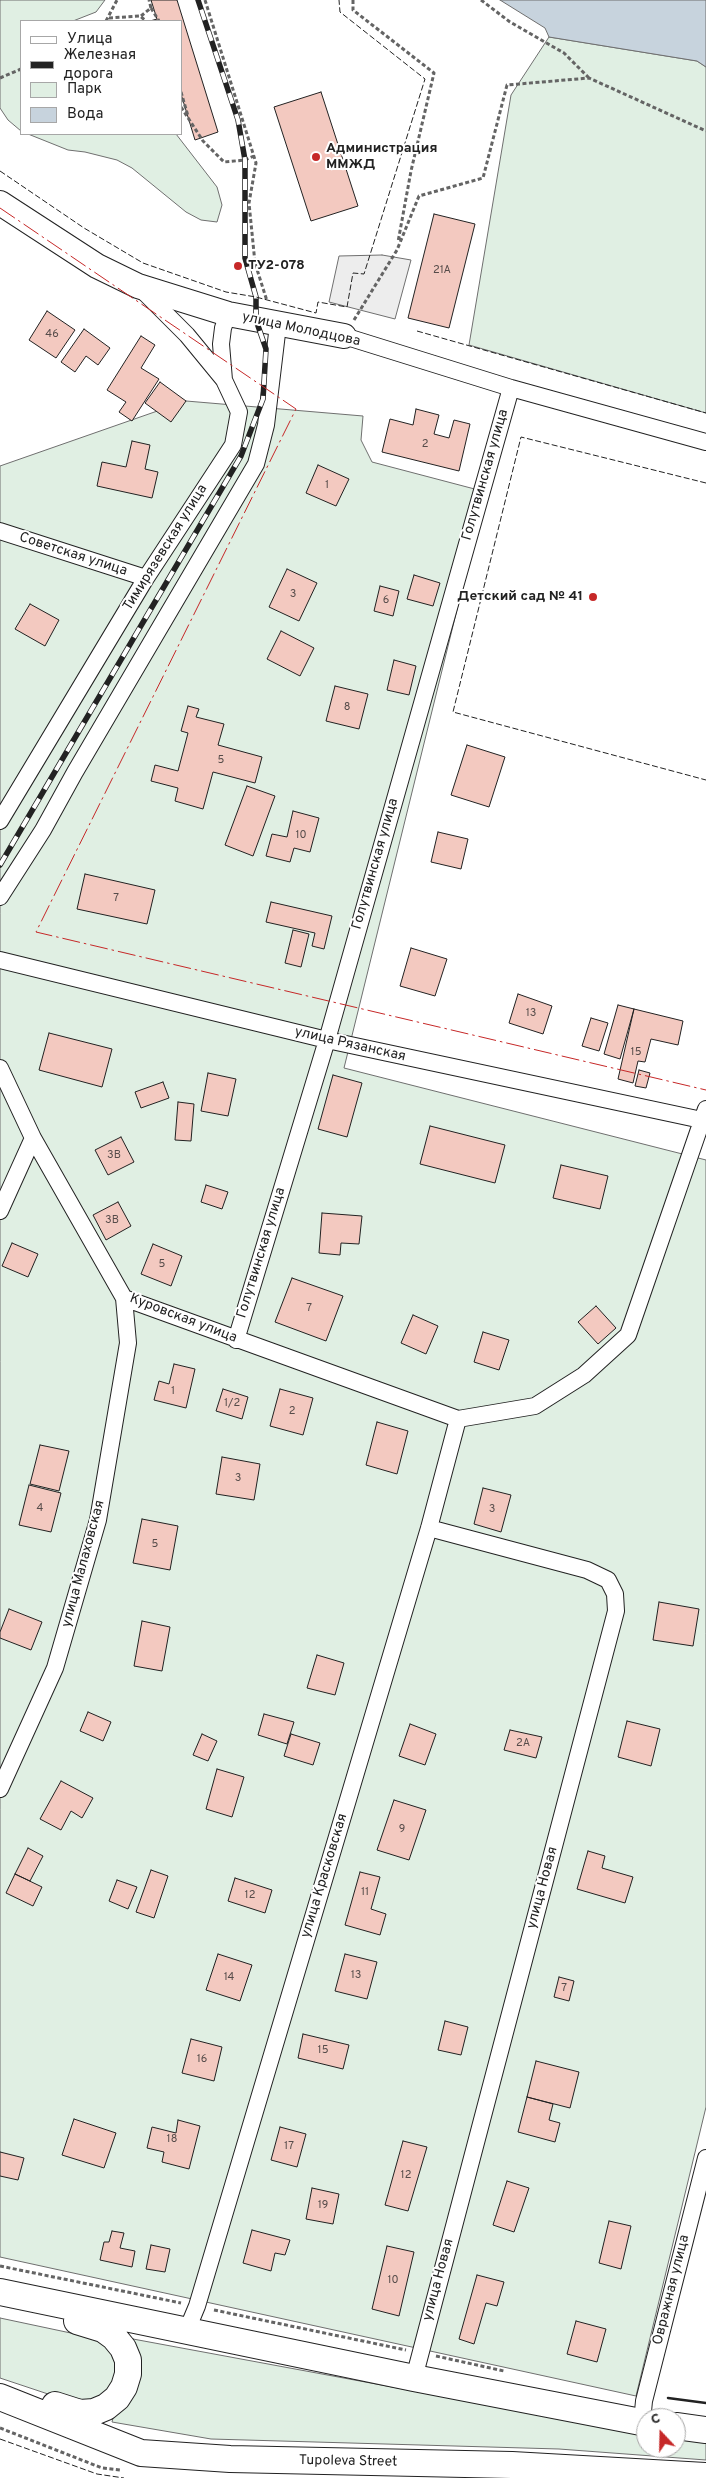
<!DOCTYPE html>
<html>
<head>
<meta charset="utf-8">
<style>
	body { margin:0 }
	#map { position:relative; width:706px; height:2478px; overflow:hidden; background:#fff; font-family:Overpass,sans-serif }
	canvas { display:block }
	.legend { position:absolute; left:20px; top:20px; width:162px; height:115px; box-sizing:border-box; background:#fff; border:1px solid #a7a7a7; margin:0; padding:6px 9px; list-style:none; font-size:15px; color:#222 }
	.legend li { display:flex; align-items:center; gap:10px; height:25px }
	.legend b { width:25px; border:1px solid #a7a7a7 }
	.north { position:absolute; left:636px; top:2408px; width:50px; height:50px; box-sizing:border-box; background:#fff; border:1px solid #a7a7a7; border-radius:50%; rotate:339deg; font-size:14px; font-weight:700; line-height:20px; text-align:center; color:#222 }
	.north::after { content:''; display:block; margin:auto; width:18px; height:22px; background:#c62828; clip-path:polygon(50% 0,100% 100%,50% 72%,0 100%) }
</style>
</head>
<body>
<div id="map">
<canvas width="706" height="2478"></canvas>
<ul class="legend">
<li><b style="height:6px;background:#fff"></b>Улица</li>
<li><b style="height:6px;background:#222"></b>Железная дорога</li>
<li><b style="height:14px;background:#e0efe3"></b>Парк</li>
<li><b style="height:14px;background:#c7d3dd"></b>Вода</li>
</ul>
<div class="north">С</div>
</div>
<script>
const c = document.querySelector('canvas').getContext('2d');
c.lineJoin = 'round';
function paint(path, color) { c.fillStyle = color; c.fill(path, 'evenodd'); }
const shape = rows => new Path2D(rows.map(r => 'M' + r).join(''));
function strokePath(path, color, width, dash) { c.strokeStyle = color; c.lineWidth = width; c.lineCap = dash ? 'butt' : 'round'; c.setLineDash(dash || []); c.stroke(path); }
function label(font, color, halo, rows, align = 'center') {
  c.font = font + ' Overpass,sans-serif'; c.lineWidth = 4; c.setLineDash([]); c.textBaseline = 'middle'; c.strokeStyle = halo; c.fillStyle = color; for (const [text, x, y, turn = 0] of rows) {
    c.save(); c.translate(x, y); c.rotate((+turn || 0) * Math.PI / 180); c.textAlign = isNaN(turn) ? turn : align; if (halo) c.strokeText(text, 0, 0); c.fillText(text, 0, 0); c.restore();
  }
}
const green = shape([
	[0,0,105,0,96,12,73,21,21,21,21,131,8,120,0,108,0,0],
	[549,37,697,61,706,67,706,413,469,345,511,95,549,37],
	[28,134,176,134,217,187,222,205,217,222,201,220,186,212,132,168,117,160,85,152,68,150,28,134],
	[186,401,363,416,361,440,372,462,486,492,344,1068,706,1160,706,2107,636,2396,0,2257,0,466,186,401],
	[0,2318,99,2339,115,2353,116,2383,93,2402,66,2400,0,2378,0,2318],
	[133,2339,646,2434,646,2448,676,2448,676,2438,706,2442,706,2460,559,2449,211,2439,112,2422,133,2339]
]);
paint(green, '#e0efe3');
strokePath(green, '#6f6f6f', 1);
const parking = shape([
	[382,255,411,260,395,319,329,302,339,256,382,255]
]);
paint(parking, '#ededed');
strokePath(parking, '#6f6f6f', 1);
const water = shape([
	[500,0,706,0,706,67,697,61,549,37,545,28,500,0]
]);
paint(water, '#c7d3dd');
strokePath(water, '#6f6f6f', 1);
const building = shape([
	[151,0,177,0,218,132,195,140,181,94,181,21,150,21,157,19,151,0],
	[321,92,358,206,311,221,274,107,321,92],
	[434,214,475,224,449,328,408,318,434,214],
	[47,311,75,330,56,358,29,340,47,311],
	[84,329,110,348,98,365,86,356,75,372,61,362,84,329],
	[141,336,155,345,141,368,159,379,132,421,119,412,126,402,107,390,141,336],
	[160,382,186,401,171,422,145,403,160,382],
	[416,409,439,415,434,434,449,438,454,420,470,424,459,471,382,452,390,419,413,425,416,409],
	[132,441,150,445,145,469,158,472,152,498,97,486,102,462,126,467,132,441],
	[318,465,349,479,336,506,306,493,318,465],
	[287,569,317,583,299,621,269,607,287,569],
	[414,575,440,583,433,606,407,599,414,575],
	[380,586,399,591,393,616,374,611,380,586],
	[30,604,59,620,45,646,15,629,30,604],
	[281,631,314,648,300,676,267,659,281,631],
	[394,660,416,666,409,695,387,690,394,660],
	[335,686,368,694,359,729,326,721,335,686],
	[188,706,199,709,196,717,224,724,218,745,262,757,255,783,213,772,203,809,175,801,178,788,151,781,155,765,178,771,188,733,181,731,188,706],
	[467,745,505,757,489,807,451,795,467,745],
	[247,786,275,796,253,856,225,845,247,786],
	[293,811,319,818,310,852,294,848,290,862,266,856,272,834,287,837,293,811],
	[438,832,468,839,461,869,431,862,438,832],
	[85,874,155,890,147,924,77,909,85,874],
	[271,902,332,916,324,949,312,946,315,933,266,922,271,902],
	[293,930,309,934,301,967,285,963,293,930],
	[411,948,447,959,435,996,400,986,411,948],
	[518,994,552,1006,543,1034,509,1023,518,994],
	[618,1005,634,1009,620,1059,604,1054,618,1005],
	[634,1009,683,1021,678,1045,651,1039,645,1062,638,1061,633,1083,618,1079,634,1009],
	[591,1018,608,1023,599,1051,582,1046,591,1018],
	[49,1033,112,1049,102,1087,39,1070,49,1033],
	[639,1070,650,1073,646,1088,635,1086,639,1070],
	[208,1073,236,1079,228,1116,201,1111,208,1073],
	[333,1075,362,1083,347,1137,318,1129,333,1075],
	[163,1082,169,1098,141,1108,135,1092,163,1082],
	[178,1102,194,1104,191,1141,175,1140,178,1102],
	[430,1126,505,1145,495,1183,420,1164,430,1126],
	[121,1137,134,1162,108,1175,95,1150,121,1137],
	[561,1165,608,1176,600,1209,553,1198,561,1165],
	[206,1185,228,1192,222,1209,201,1202,206,1185],
	[118,1202,131,1226,106,1240,93,1215,118,1202],
	[322,1213,362,1216,359,1244,341,1243,340,1255,319,1253,322,1213],
	[12,1243,38,1254,28,1277,2,1266,12,1243],
	[153,1244,182,1256,171,1286,141,1274,153,1244],
	[292,1278,343,1296,326,1341,275,1322,292,1278],
	[596,1306,616,1328,598,1344,578,1322,596,1306],
	[413,1315,438,1326,426,1354,401,1343,413,1315],
	[483,1332,509,1340,499,1370,474,1362,483,1332],
	[174,1364,195,1369,186,1408,154,1400,159,1381,169,1384,174,1364],
	[223,1389,248,1397,242,1419,216,1411,223,1389],
	[280,1389,313,1398,303,1435,270,1426,280,1389],
	[377,1422,408,1431,397,1474,366,1465,377,1422],
	[40,1445,69,1451,59,1491,30,1484,40,1445],
	[222,1457,260,1464,254,1500,216,1494,222,1457],
	[29,1485,61,1493,51,1532,19,1525,29,1485],
	[483,1488,511,1495,501,1532,474,1524,483,1488],
	[142,1519,178,1526,170,1570,133,1563,142,1519],
	[659,1602,699,1609,693,1646,653,1640,659,1602],
	[9,1609,42,1622,31,1650,0,1638,0,1632,9,1609],
	[142,1621,170,1627,162,1671,134,1666,142,1621],
	[317,1655,344,1663,335,1695,307,1688,317,1655],
	[88,1712,111,1722,103,1741,80,1731,88,1712],
	[264,1714,294,1722,287,1744,258,1735,264,1714],
	[627,1721,660,1729,651,1766,618,1757,627,1721],
	[410,1724,436,1734,425,1765,399,1756,410,1724],
	[510,1730,542,1737,536,1758,504,1750,510,1730],
	[202,1734,217,1741,208,1761,193,1755,202,1734],
	[291,1734,320,1743,313,1765,284,1756,291,1734],
	[217,1769,244,1777,232,1817,206,1809,217,1769],
	[61,1781,93,1798,82,1818,71,1811,61,1830,40,1819,61,1781],
	[394,1800,426,1810,409,1860,377,1850,394,1800],
	[28,1848,43,1856,30,1881,15,1874,28,1848],
	[588,1851,605,1856,602,1868,633,1877,625,1903,577,1889,588,1851],
	[151,1870,168,1876,154,1918,136,1912,151,1870],
	[360,1872,380,1877,371,1909,386,1914,380,1935,345,1925,360,1872],
	[15,1874,42,1887,33,1906,6,1893,15,1874],
	[235,1878,272,1890,265,1913,228,1901,235,1878],
	[117,1880,137,1887,128,1909,109,1901,117,1880],
	[218,1954,252,1965,240,2001,206,1990,218,1954],
	[345,1954,377,1962,367,1999,335,1991,345,1954],
	[559,1977,574,1981,569,2001,554,1997,559,1977],
	[445,2021,468,2027,461,2055,438,2050,445,2021],
	[303,2034,349,2045,343,2069,298,2058,303,2034],
	[191,2039,222,2047,214,2081,182,2073,191,2039],
	[536,2061,579,2072,570,2108,527,2097,536,2061],
	[527,2097,553,2104,549,2120,560,2123,555,2142,518,2132,527,2097],
	[74,2119,116,2133,104,2168,62,2155,74,2119],
	[178,2120,200,2126,189,2169,162,2162,164,2152,147,2148,152,2127,176,2133,178,2120],
	[280,2127,306,2134,297,2167,271,2160,280,2127],
	[403,2141,427,2147,408,2211,385,2205,403,2141],
	[0,2152,24,2158,18,2180,0,2176,0,2152],
	[507,2181,529,2188,514,2232,493,2225,507,2181],
	[312,2188,339,2194,333,2224,306,2219,312,2188],
	[609,2221,631,2226,621,2269,599,2263,609,2221],
	[252,2230,290,2240,285,2255,275,2253,271,2271,243,2263,252,2230],
	[112,2231,124,2233,120,2248,135,2251,132,2267,100,2260,104,2242,109,2242,112,2231],
	[151,2245,170,2249,165,2272,146,2269,151,2245],
	[387,2246,414,2252,399,2316,372,2309,387,2246],
	[477,2275,504,2282,497,2306,486,2303,474,2344,459,2339,477,2275],
	[576,2321,606,2329,597,2362,567,2354,576,2321]
]);
paint(building, '#f3c9c0');
strokePath(building, '#222', 1);
const street = shape([
	[344,336,511,388,706,442],
	[224,380,221,344,223,328,228,314],
	[0,531,146,578],
	[0,821,146,578,233,445,239,412,224,380,187,335,141,289],
	[0,897,43,830,75,772,256,464,266,425,278,325],
	[0,960,327,1040,706,1121],
	[0,1068,33,1138,124,1298,458,1419,535,1406,584,1375,628,1335,706,1109],
	[0,1211,33,1138],
	[236,1340,327,1040,511,388],
	[0,1789,55,1668,98,1520,128,1343,124,1298],
	[187,2330,197,2306,429,1528,458,1419],
	[414,2378,616,1611,615,1594,608,1580,587,1570,429,1528],
	[642,2422,644,2401,706,2158]
]);
const secondary = shape([
	[0,203,97,266,138,286,228,314,344,336]
]);
const primary = shape([
	[0,2292,414,2378,646,2423],
	[0,2397,141,2453,230,2459,512,2465,706,2476],
	[55,2405,80,2413,94,2412,106,2407,117,2398,124,2387,128,2374,128,2360,123,2348,114,2337,103,2329,77,2321],
	[676,2426,706,2430]
]);
strokePath(street, '#222', 18);
strokePath(secondary, '#222', 26);
strokePath(primary, '#222', 28);
strokePath(shape([
	[205,0,256,163,249,203,255,263,267,301],
	[353,0,353,10,434,73,411,171,398,242],
	[481,0,510,22,564,53,589,78],
	[151,8,159,21],
	[141,16,151,8,149,0],
	[109,18,140,16,146,21],
	[106,21,117,0],
	[0,78,21,69],
	[181,92,188,116],
	[181,107,203,141,224,162,245,160,254,156],
	[354,320,397,250,419,196,483,178,507,85,589,78,706,131],
	[0,2266,181,2303],
	[214,2310,406,2350],
	[436,2356,504,2371],
	[0,2428,102,2468,120,2470]
]), '#646464', 3, [4, 2.5]);
strokePath(street, '#fff', 16);
strokePath(secondary, '#fff', 24);
strokePath(primary, '#fff', 26);
const rail = shape([
	[0,865,241,456,263,399,266,349,256,320,256,297,245,258,245,160,238,120,198,0]
]);
strokePath(rail, '#222', 5.5);
strokePath(rail, '#fff', 4, [11]);
strokePath(shape([
	[0,171,84,228,143,263,226,292,256,297,316,313,318,302,347,307,353,273,364,274,425,79,340,12,339,0],
	[417,331,706,413],
	[706,483,521,437,453,712,706,780],
	[0,2439,97,2474,124,2478]
]), '#222', 1, [6, 2.5]);
strokePath(shape([
	[668,2398,706,2403]
]), '#222', 2.5);
strokePath(shape([
	[0,208,296,409,36,932,706,1090]
]), '#c62828', 1, [18, 4, 2.5, 4]);
for (const [x, y, r, color] of [
	[316,157,5,"#c62828"],
	[238,266,5,"#c62828"],
	[593,597,5,"#c62828"]
]) { const dot = new Path2D(); dot.arc(x, y, r, 0, 2 * Math.PI); c.fillStyle = color; c.fill(dot); strokePath(dot, '#fff', 2); }
label('11px', '#564c4a', null, [
	["21А",442,271],
	["46",52,335],
	["2",425,445],
	["1",327,486],
	["3",293,595],
	["6",386,601],
	["8",347,708],
	["5",221,761],
	["10",301,836],
	["7",116,899],
	["13",531,1014],
	["15",636,1053],
	["3В",114,1156],
	["3В",112,1221],
	["5",162,1265],
	["7",309,1309],
	["1",173,1392],
	["1/2",232,1404],
	["2",292,1412],
	["3",238,1479],
	["4",40,1509],
	["3",492,1510],
	["5",155,1545],
	["2А",523,1744],
	["9",402,1830],
	["11",365,1893],
	["12",250,1896],
	["13",356,1976],
	["14",229,1978],
	["7",564,1989],
	["15",323,2051],
	["16",202,2060],
	["18",172,2140],
	["17",289,2147],
	["12",406,2176],
	["19",323,2206],
	["10",393,2281]
]);
label('bold 14px', '#222', '#fff', [
	["Администрация",326,149],
	["ММЖД",326,165],
	["ТУ2-078",248,266],
	["Детский сад № 41",583,597,"right"]
], 'left');
label('14px', '#222', '#fff', [
	["улица Молодцова",301,330,12],
	["Голутвинская улица",486,475,-74],
	["Тимирязевская улица",166,548,-58],
	["Советская улица",73,555,18],
	["Голутвинская улица",376,864,-74],
	["улица Рязанская",350,1045,13],
	["Голутвинская улица",262,1253,-73],
	["Куровская улица",183,1319,21],
	["улица Малаховская",84,1564,-75],
	["улица Красковская",325,1876,-73],
	["улица Новая",543,1888,-75],
	["улица Новая",439,2280,-75],
	["Овражная улица",672,2290,-76],
	["Tupoleva Street",348,2462,1]
]);
</script>
</body>
</html>
